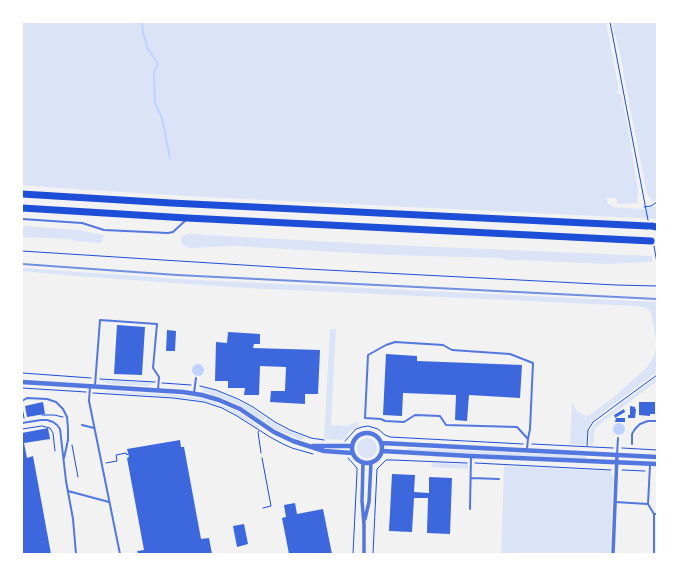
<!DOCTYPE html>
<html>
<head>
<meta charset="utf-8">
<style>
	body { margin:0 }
	#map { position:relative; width:679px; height:576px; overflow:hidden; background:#f2f2f2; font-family:Arial,sans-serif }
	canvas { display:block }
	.frame { position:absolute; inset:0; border:23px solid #fff; pointer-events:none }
</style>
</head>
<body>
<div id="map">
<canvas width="679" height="576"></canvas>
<div class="frame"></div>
</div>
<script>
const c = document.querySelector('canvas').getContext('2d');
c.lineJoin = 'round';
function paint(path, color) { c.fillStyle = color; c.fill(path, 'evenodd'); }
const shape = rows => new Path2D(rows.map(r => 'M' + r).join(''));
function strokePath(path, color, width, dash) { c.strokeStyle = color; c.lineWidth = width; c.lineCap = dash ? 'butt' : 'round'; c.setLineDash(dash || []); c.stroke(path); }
paint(shape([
	[22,22,606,22,618,84,618,89,616,93,621,94,629,133,638,191,637,203,618,204,616,200,616,198,606,198,608,203,613,207,623,208,644,209,655,206,657,204,657,219,204,197,73,189,22,185],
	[613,22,657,22,657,198,654,202,653,202,647,194,623,72,623,68,616,36,614,34],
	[22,226,79,230,104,235,101,243,77,241,67,239,22,237],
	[188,234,391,245,652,256,652,262,605,264,541,261,509,260,500,258,388,255,234,246,189,248,182,245,181,237],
	[22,268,179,279,657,302,657,345,651,314,649,310,644,307,636,306,245,288,75,276,22,271],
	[330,329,336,329,331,425,345,426,357,422,358,427,349,432,345,439,341,440,324,439],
	[657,346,657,372,593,420,590,423,587,430,586,445,570,444,572,402,577,411,586,416,591,414,615,396,644,370,650,363,654,356],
	[657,377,657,381,595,428,593,445,589,445,590,432,594,424],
	[100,380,154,383,147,386,145,386,109,384],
	[200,387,216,391,237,400,252,408,266,417,263,421,235,403,225,399,205,392],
	[107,391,176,395,204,399,232,409,246,417,260,427,259,429,231,411,222,407,204,401,176,397,104,392],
	[267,418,281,427,305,437,301,440,277,430,264,422],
	'357 448a10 10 0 1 1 20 0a10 10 0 1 1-20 0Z',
	[408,448,585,456,585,459,407,450],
	[432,463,468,464,468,469,431,467],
	[504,466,610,471,613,477,613,484,610,554,501,554]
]), '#dbe4f7');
paint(shape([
	'192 370a6 6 0 1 1 12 0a6 6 0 1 1-12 0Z',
	'613 429a6 6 0 1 1 12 0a6 6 0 1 1-12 0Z'
]), '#bfd3fe');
strokePath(shape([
	[142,22,143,33,148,49,158,64,154,72,155,103,162,118,170,158]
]), '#bfd3fe', 2);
paint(shape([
	[117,325,145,327,142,375,114,374],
	[167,330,176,331,175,351,166,351],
	[228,332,260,334,260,344,254,344,253,348,320,350,318,394,305,394,305,404,270,402,271,391,285,391,286,367,260,366,259,395,244,395,245,388,228,388,228,381,215,381,216,342,227,343],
	[386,354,417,356,417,361,522,365,520,398,469,395,467,421,455,420,456,395,403,393,402,416,383,415],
	[43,402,45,414,27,417,25,406],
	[639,402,655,402,655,414,650,414,650,416,639,415],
	[630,406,635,407,635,409,636,409,635,418,628,418,628,415,630,415],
	[624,409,625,412,615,418,614,415],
	[616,418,625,418,625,422,615,422],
	[48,428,50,439,24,443,27,458,33,456,51,554,22,554,22,433],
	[180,440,181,447,184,447,201,539,209,538,212,554,138,554,137,551,144,550,127,458,129,457,127,449],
	[392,474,415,475,414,492,429,493,429,477,452,478,450,534,427,533,428,498,414,498,412,532,389,531],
	[295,503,297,514,323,509,332,554,289,554,282,518,286,517,284,505],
	[244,524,248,544,237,547,233,526]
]), '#3d67dc');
strokePath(shape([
	[610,22,648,220],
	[644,207,651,206,657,202],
	[654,246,657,263],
	[22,251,163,260,307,269,616,285,657,286],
	[22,373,91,378],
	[100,379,155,382],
	[162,383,191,385],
	[200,386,216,390,238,399,253,407,275,422,290,430,311,438,324,440],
	[22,388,86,392],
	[93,393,173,398,204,402,222,408,237,416,270,437,283,444,292,448,313,454],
	[22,408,24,418],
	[42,415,54,415,63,417],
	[22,429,42,426,50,428,53,433,55,451],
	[259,431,258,432,261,453],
	[345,441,356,429,362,427,368,426,378,429,385,435,390,437,523,444],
	[532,444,613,448],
	[72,445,78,477],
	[587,446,588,430,593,422,657,375],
	[622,448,657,450],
	[262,458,271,506,263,508],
	[348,458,357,468,357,472,353,554],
	[106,463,117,461,116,455,126,453,127,455,128,454],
	[475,463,611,470],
	[622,470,645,471],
	[373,554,377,469,386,460,393,460,467,463]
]), '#1d4ed8', 1);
strokePath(shape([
	[22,219,82,223,104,230,168,233,173,232,186,220],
	[95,385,100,320,157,324,153,368,159,377,158,390],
	[90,386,89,401,120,554],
	[194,393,196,378],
	[22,401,27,398,47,399,56,402,63,409,67,417,68,428,68,440,64,458],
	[22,423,41,420,47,420,53,422,57,425,60,429,66,481,73,519,76,554],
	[82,425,94,428],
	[632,444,632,434,635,429,640,424,648,421,657,421],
	[527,449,528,439,530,429,533,363,510,354,452,350,443,345,395,342,386,345,368,355,365,418,381,419,385,421,404,422,415,415,440,416,446,425,517,427,528,439],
	[617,455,618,438],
	[471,478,499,479],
	[68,491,109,502],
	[615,502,648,504,650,465],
	[648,504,654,514,657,514],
	[470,509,471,456],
	[654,554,654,514]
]), '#5277de', 2);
strokePath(shape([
	[363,463,362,501,364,524,364,554],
	[365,519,369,502,371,462],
	[613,554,617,455]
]), '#5277de', 3.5);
strokePath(shape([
	[22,382,183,392,202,395,219,400,240,409,274,432,293,441,324,451,352,453],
	'352 448a15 15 0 1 1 30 0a15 15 0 1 1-30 0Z',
	[381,443,657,457],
	[313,446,351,446],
	[382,451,471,456,657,464]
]), '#5277de', 4.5);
strokePath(shape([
	[22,194,171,203,648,226],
	[22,208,187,218,651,241],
	[651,226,657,227]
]), '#1d4ed8', 7);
strokePath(shape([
	[22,264,177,275,657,299]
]), '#7290e2', 2);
</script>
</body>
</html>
